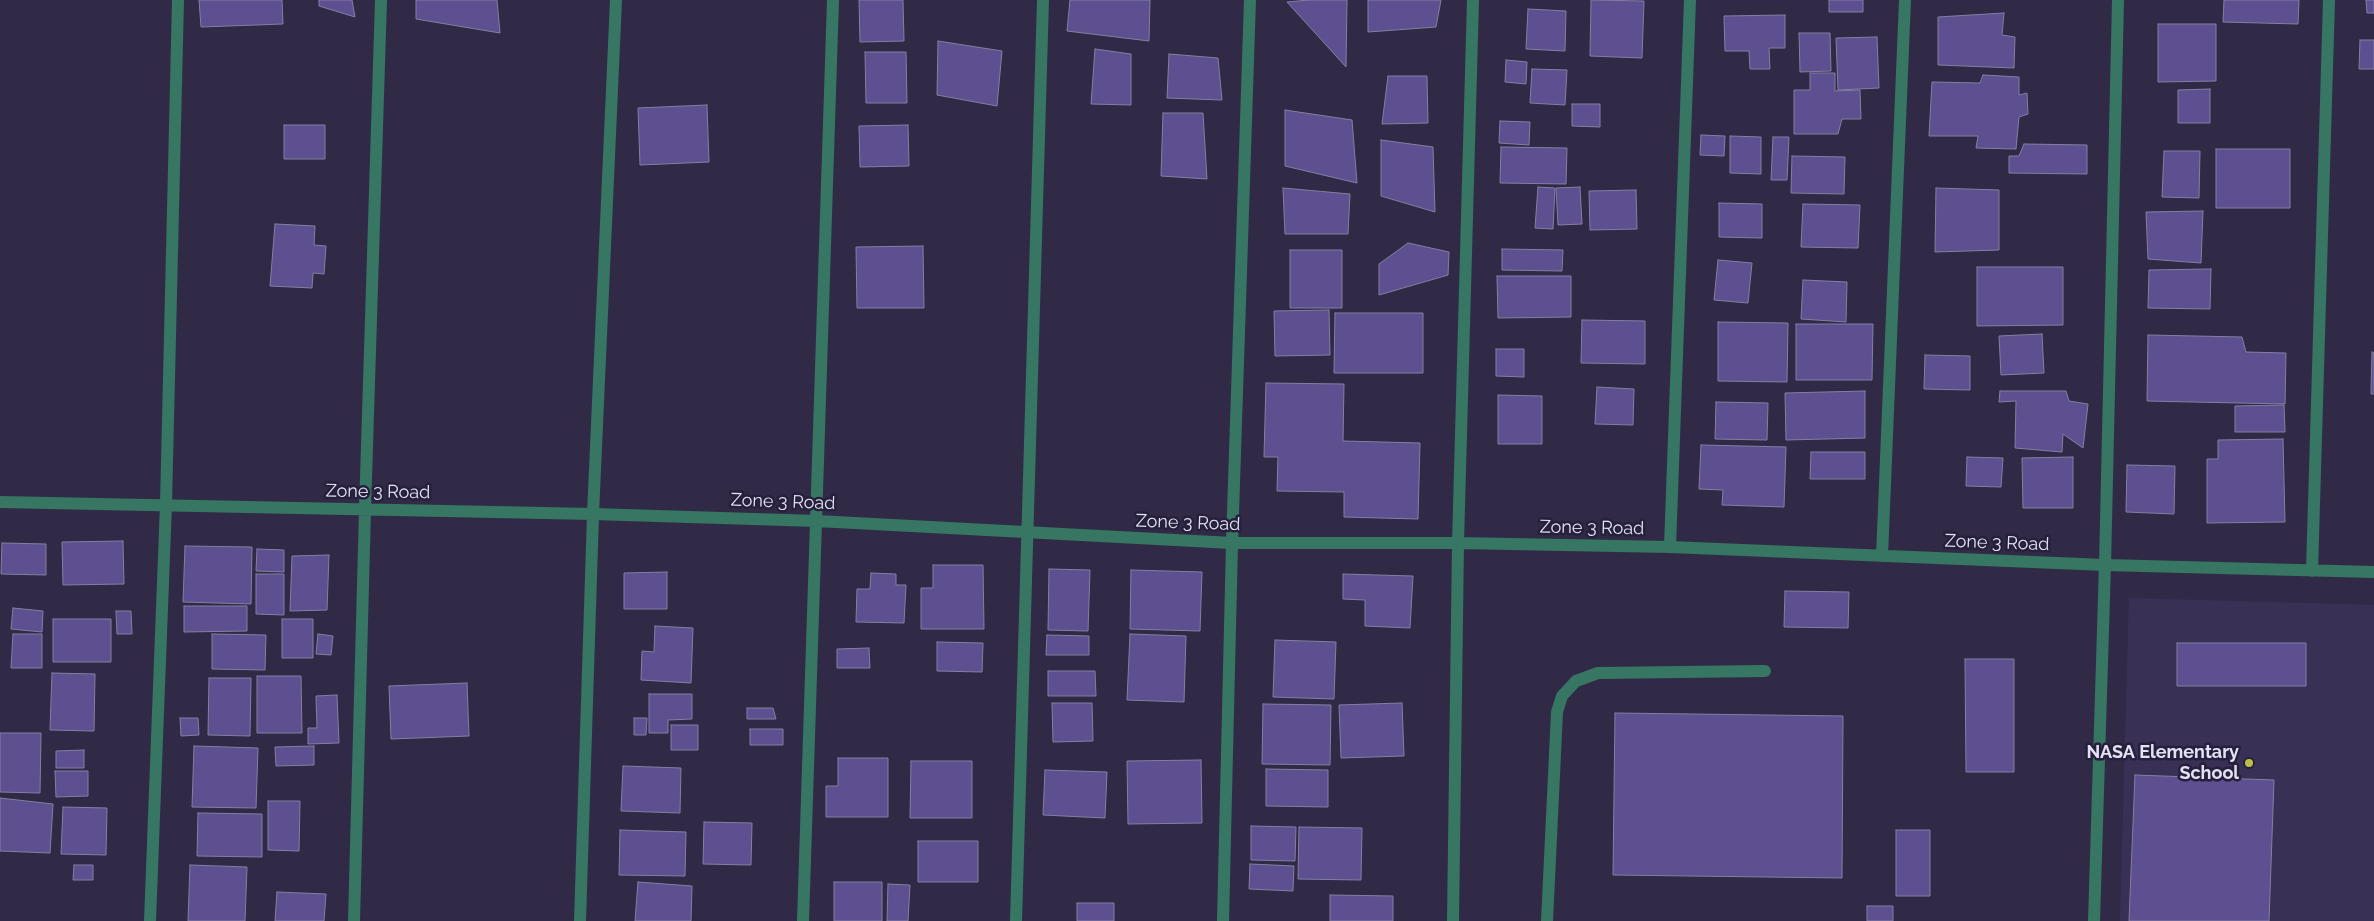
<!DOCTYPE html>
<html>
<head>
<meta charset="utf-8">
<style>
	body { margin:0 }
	canvas { display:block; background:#302a47 }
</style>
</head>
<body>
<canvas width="2374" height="921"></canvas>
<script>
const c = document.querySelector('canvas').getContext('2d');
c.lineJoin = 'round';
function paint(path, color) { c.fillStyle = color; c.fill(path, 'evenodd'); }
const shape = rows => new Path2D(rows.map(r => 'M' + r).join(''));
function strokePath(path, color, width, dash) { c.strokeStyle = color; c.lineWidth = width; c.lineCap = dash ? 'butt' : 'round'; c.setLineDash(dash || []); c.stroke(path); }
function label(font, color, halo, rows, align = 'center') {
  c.font = font + ' Raleway,sans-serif'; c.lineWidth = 5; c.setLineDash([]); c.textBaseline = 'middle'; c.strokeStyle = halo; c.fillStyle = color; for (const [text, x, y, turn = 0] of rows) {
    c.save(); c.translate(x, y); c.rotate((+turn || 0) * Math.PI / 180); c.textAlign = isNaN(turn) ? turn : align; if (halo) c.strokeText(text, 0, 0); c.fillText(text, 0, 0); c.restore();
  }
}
paint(shape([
	[2129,598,2374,605,2374,921,2120,921]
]), '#383155');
const building = shape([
	[199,0,282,0,283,24,201,27,199,0],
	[319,0,352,0,355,17,319,6,319,0],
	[416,0,497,0,500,33,416,19,416,0],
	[859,0,903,0,904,41,860,42,859,0],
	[1070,0,1150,0,1149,41,1067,31,1070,0],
	[1309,0,1347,0,1346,67,1287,2,1309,0],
	[1368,0,1441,0,1436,27,1368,32,1368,0],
	[1591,0,1644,1,1642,58,1590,56,1591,0],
	[1829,0,1863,0,1863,12,1829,12,1829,0],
	[2224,0,2299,0,2298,24,2223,22,2224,0],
	[2366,0,2374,0,2374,13,2367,13,2366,0],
	[1528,9,1566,11,1565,51,1526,49,1528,9],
	[2004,13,2002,35,2015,37,2014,68,1938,65,1938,17,2004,13],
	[1785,15,1785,48,1769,48,1770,69,1750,69,1749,51,1725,51,1724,16,1785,15],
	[2158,24,2216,24,2216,81,2158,82,2158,24],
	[1799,33,1830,33,1831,71,1800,72,1799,33],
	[1877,37,1879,88,1838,90,1836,38,1877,37],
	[2360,40,2374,40,2374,69,2359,69,2360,40],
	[938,41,1002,51,997,106,937,95,938,41],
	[1095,49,1131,54,1131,105,1091,104,1095,49],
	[865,52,906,52,907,103,866,103,865,52],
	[1169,54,1218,58,1222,100,1167,98,1169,54],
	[1506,60,1527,62,1526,84,1505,82,1506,60],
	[1532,69,1567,70,1565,105,1530,103,1532,69],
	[1810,73,1835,73,1835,91,1860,90,1861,119,1842,119,1838,134,1794,134,1794,90,1810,90,1810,73],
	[1983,75,2019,77,2019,95,2027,93,2028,114,2019,117,2016,149,1976,148,1978,136,1929,136,1932,82,1980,83,1983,75],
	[1388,76,1427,76,1428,123,1382,124,1388,76],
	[2210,89,2210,123,2178,123,2178,90,2210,89],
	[1572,104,1600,104,1600,127,1572,126,1572,104],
	[707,105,709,162,640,165,638,108,707,105],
	[1285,110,1352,120,1357,183,1285,166,1285,110],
	[1163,113,1203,113,1207,179,1161,176,1163,113],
	[1500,121,1530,122,1529,145,1499,143,1500,121],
	[284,125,325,125,325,159,284,159,284,125],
	[908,125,909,166,860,167,859,126,908,125],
	[1701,135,1725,136,1724,156,1700,155,1701,135],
	[1730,136,1761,137,1761,174,1730,173,1730,136],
	[1773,137,1789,137,1787,180,1771,180,1773,137],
	[1381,140,1433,147,1435,212,1381,196,1381,140],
	[2024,144,2087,145,2087,174,2009,173,2009,156,2019,156,2024,144],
	[1501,147,1567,148,1566,184,1500,183,1501,147],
	[2216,149,2290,149,2290,208,2216,208,2216,149],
	[2164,151,2200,151,2199,198,2162,197,2164,151],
	[1792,156,1845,157,1844,194,1791,193,1792,156],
	[1538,187,1555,188,1553,229,1535,228,1538,187],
	[1580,187,1582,224,1558,225,1556,188,1580,187],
	[1283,188,1350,194,1348,234,1285,234,1283,188],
	[1936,188,1999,190,1999,250,1935,252,1936,188],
	[1636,190,1637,229,1590,230,1589,191,1636,190],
	[1719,203,1762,204,1762,238,1719,237,1719,203],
	[1803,204,1860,205,1858,248,1801,247,1803,204],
	[2203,211,2201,263,2148,259,2146,212,2203,211],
	[275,224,315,226,314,245,326,246,324,274,313,273,312,288,270,286,275,224],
	[1408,243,1449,252,1448,275,1379,295,1379,264,1408,243],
	[923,246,924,308,857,308,856,247,923,246],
	[1502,249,1563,250,1562,271,1502,270,1502,249],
	[1290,250,1342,250,1342,308,1290,308,1290,250],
	[1718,260,1752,263,1748,303,1714,300,1718,260],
	[1977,267,2063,267,2063,325,1977,326,1977,267],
	[2211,269,2210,309,2148,308,2149,270,2211,269],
	[1497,276,1571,276,1571,317,1498,318,1497,276],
	[1803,280,1847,282,1846,322,1801,319,1803,280],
	[1329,310,1330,355,1275,356,1274,311,1329,310],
	[1335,313,1423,313,1423,373,1334,373,1335,313],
	[1582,320,1645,321,1645,364,1581,363,1582,320],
	[1718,322,1788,323,1787,382,1718,381,1718,322],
	[1796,324,1873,324,1872,380,1796,380,1796,324],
	[2042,334,2044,373,2001,375,1999,336,2042,334],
	[2148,335,2242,337,2246,352,2286,353,2285,404,2147,401,2148,335],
	[1496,349,1524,349,1524,377,1496,376,1496,349],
	[2372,352,2374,353,2374,394,2371,394,2372,352],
	[1925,355,1970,356,1970,390,1924,389,1925,355],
	[1266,383,1344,384,1343,441,1420,443,1418,519,1344,517,1344,492,1277,491,1278,457,1264,457,1266,383],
	[1597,387,1634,389,1633,425,1595,424,1597,387],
	[1865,391,1865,438,1786,440,1785,393,1865,391],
	[2000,391,2066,391,2069,401,2088,404,2083,448,2063,434,2062,452,2015,448,2016,401,1999,402,2000,391],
	[1498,395,1542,396,1542,444,1498,444,1498,395],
	[1716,402,1768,403,1767,440,1715,439,1716,402],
	[2284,405,2285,432,2235,432,2235,406,2284,405],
	[2283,439,2285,522,2207,523,2207,459,2218,459,2218,440,2283,439],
	[1701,445,1786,447,1784,507,1722,505,1723,490,1699,489,1701,445],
	[1811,452,1865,452,1865,479,1810,479,1811,452],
	[1967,457,2003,458,2001,487,1966,486,1967,457],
	[2073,457,2073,508,2023,508,2022,458,2073,457],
	[2127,465,2175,466,2174,514,2126,512,2127,465],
	[123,541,124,584,63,585,62,542,123,541],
	[2,543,46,544,46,575,1,574,2,543],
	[185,546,252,547,251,604,183,602,185,546],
	[257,549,284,550,284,572,256,571,257,549],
	[329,555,327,610,290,611,292,556,329,555],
	[933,565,983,565,984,629,921,629,921,588,933,588,933,565],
	[1049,569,1090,570,1088,631,1048,630,1049,569],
	[1131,570,1202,572,1200,631,1130,629,1131,570],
	[667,572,667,609,624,609,624,573,667,572],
	[871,573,896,574,896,585,906,585,904,623,856,622,857,589,870,589,871,573],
	[256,574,284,574,284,615,256,614,256,574],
	[1343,574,1413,576,1410,628,1365,626,1365,600,1343,599,1343,574],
	[1785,591,1849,592,1848,628,1784,627,1785,591],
	[184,606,247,606,247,631,184,632,184,606],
	[13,608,43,611,42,632,11,629,13,608],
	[116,611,131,611,132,634,117,634,116,611],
	[53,619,111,619,111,662,53,662,53,619],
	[282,619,313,619,313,658,282,658,282,619],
	[655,626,693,628,691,683,641,680,642,651,654,652,655,626],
	[13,634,42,634,42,668,11,668,13,634],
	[212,634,266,635,265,670,212,669,212,634],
	[318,634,333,636,331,655,316,654,318,634],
	[1130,634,1186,636,1184,702,1127,700,1130,634],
	[1047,635,1089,636,1089,655,1046,655,1047,635],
	[1275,640,1336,642,1334,699,1273,697,1275,640],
	[937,642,983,643,982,672,937,671,937,642],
	[2177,643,2306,643,2306,686,2177,686,2177,643],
	[869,648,870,668,837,668,837,649,869,648],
	[1965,659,2014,659,2014,772,1966,772,1965,659],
	[1048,671,1095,671,1096,696,1048,696,1048,671],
	[52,673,95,674,94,731,50,730,52,673],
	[257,676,301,676,302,733,257,733,257,676],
	[209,678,251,678,250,736,208,735,209,678],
	[467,683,469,736,391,739,389,686,467,683],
	[649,694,692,694,692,719,668,720,668,733,649,733,649,694],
	[337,695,339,743,308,744,308,728,317,728,316,696,337,695],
	[1052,703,1092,703,1093,741,1053,742,1052,703],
	[1402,703,1404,756,1341,758,1339,705,1402,703],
	[1263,704,1331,705,1330,765,1262,764,1263,704],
	[747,708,773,708,776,719,747,719,747,708],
	[1615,713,1843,716,1842,878,1613,875,1615,713],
	[180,718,198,718,199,735,181,736,180,718],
	[634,718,647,718,646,735,634,735,634,718],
	[671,725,698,725,698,750,671,750,671,725],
	[750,729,783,729,783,745,750,745,750,729],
	[0,733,41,733,40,793,0,792,0,733],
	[194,746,258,748,256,808,192,807,194,746],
	[314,746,314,765,276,766,275,747,314,746],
	[84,750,84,768,56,768,56,751,84,750],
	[838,758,888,758,888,817,826,817,826,786,838,786,838,758],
	[1201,760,1202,823,1128,824,1127,761,1201,760],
	[911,761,972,761,972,818,910,818,911,761],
	[623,766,681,768,680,813,621,811,623,766],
	[1266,769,1328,770,1328,807,1266,806,1266,769],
	[1045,770,1107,772,1105,818,1043,815,1045,770],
	[55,771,88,771,88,796,56,797,55,771],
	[2135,775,2274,780,2269,921,2129,921,2135,775],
	[0,798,53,804,50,853,0,851,0,798],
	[268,801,300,801,299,851,268,850,268,801],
	[63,807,107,808,106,855,61,854,63,807],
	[198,813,262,814,262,857,197,856,198,813],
	[704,822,752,823,751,865,703,864,704,822],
	[1251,826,1296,827,1295,861,1251,860,1251,826],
	[1299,827,1362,828,1361,880,1298,879,1299,827],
	[620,830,686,832,685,876,619,875,620,830],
	[1896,830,1930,830,1930,896,1896,896,1896,830],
	[918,841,978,841,978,882,918,882,918,841],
	[1250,864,1294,866,1293,891,1249,889,1250,864],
	[74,865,93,865,93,880,73,880,74,865],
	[190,865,247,867,245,921,188,921,190,865],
	[638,882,692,886,691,921,635,921,638,882],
	[834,882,882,882,882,921,834,921,834,882],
	[888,884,910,885,908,921,887,921,888,884],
	[277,892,326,894,324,921,275,921,277,892],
	[1330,895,1393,896,1393,921,1330,921,1330,895],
	[1077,903,1114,903,1114,921,1077,921,1077,903],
	[1867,906,1893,906,1893,921,1867,921,1867,906]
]);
paint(building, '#5d4f90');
strokePath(building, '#847fa1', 1);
strokePath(shape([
	[1547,921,1557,712,1562,696,1576,681,1598,673,1765,671],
	[2094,921,2105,565]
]), '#367663', 12);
strokePath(shape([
	[0,502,593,514,817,521,1232,543,1458,543,1670,547,2105,565,2374,572],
	[1670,547,1690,0],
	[1882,556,1905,0],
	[2105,565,2118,0],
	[2312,571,2329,0],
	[150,921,166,504,178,0],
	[354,921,365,510,381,0],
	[580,921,593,514,616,0],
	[803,921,833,0],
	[1016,921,1043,0],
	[1223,921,1232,543,1250,0],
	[1453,921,1458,543,1473,0]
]), '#367663', 12);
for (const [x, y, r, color] of [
	[2249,763,5,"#bbc045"]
]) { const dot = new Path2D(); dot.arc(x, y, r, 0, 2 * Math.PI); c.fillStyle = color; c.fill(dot); strokePath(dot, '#26203d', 2); }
label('18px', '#e3e1f4', '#26203d', [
	["Zone 3 Road",378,492,1],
	["Zone 3 Road",783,502,2],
	["Zone 3 Road",1188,523,2],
	["Zone 3 Road",1592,528,1],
	["Zone 3 Road",1997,543,2]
]);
label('bold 18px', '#e3e1f4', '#26203d', [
	["NASA Elementary",2239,753],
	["School",2239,774]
], 'right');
</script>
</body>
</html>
